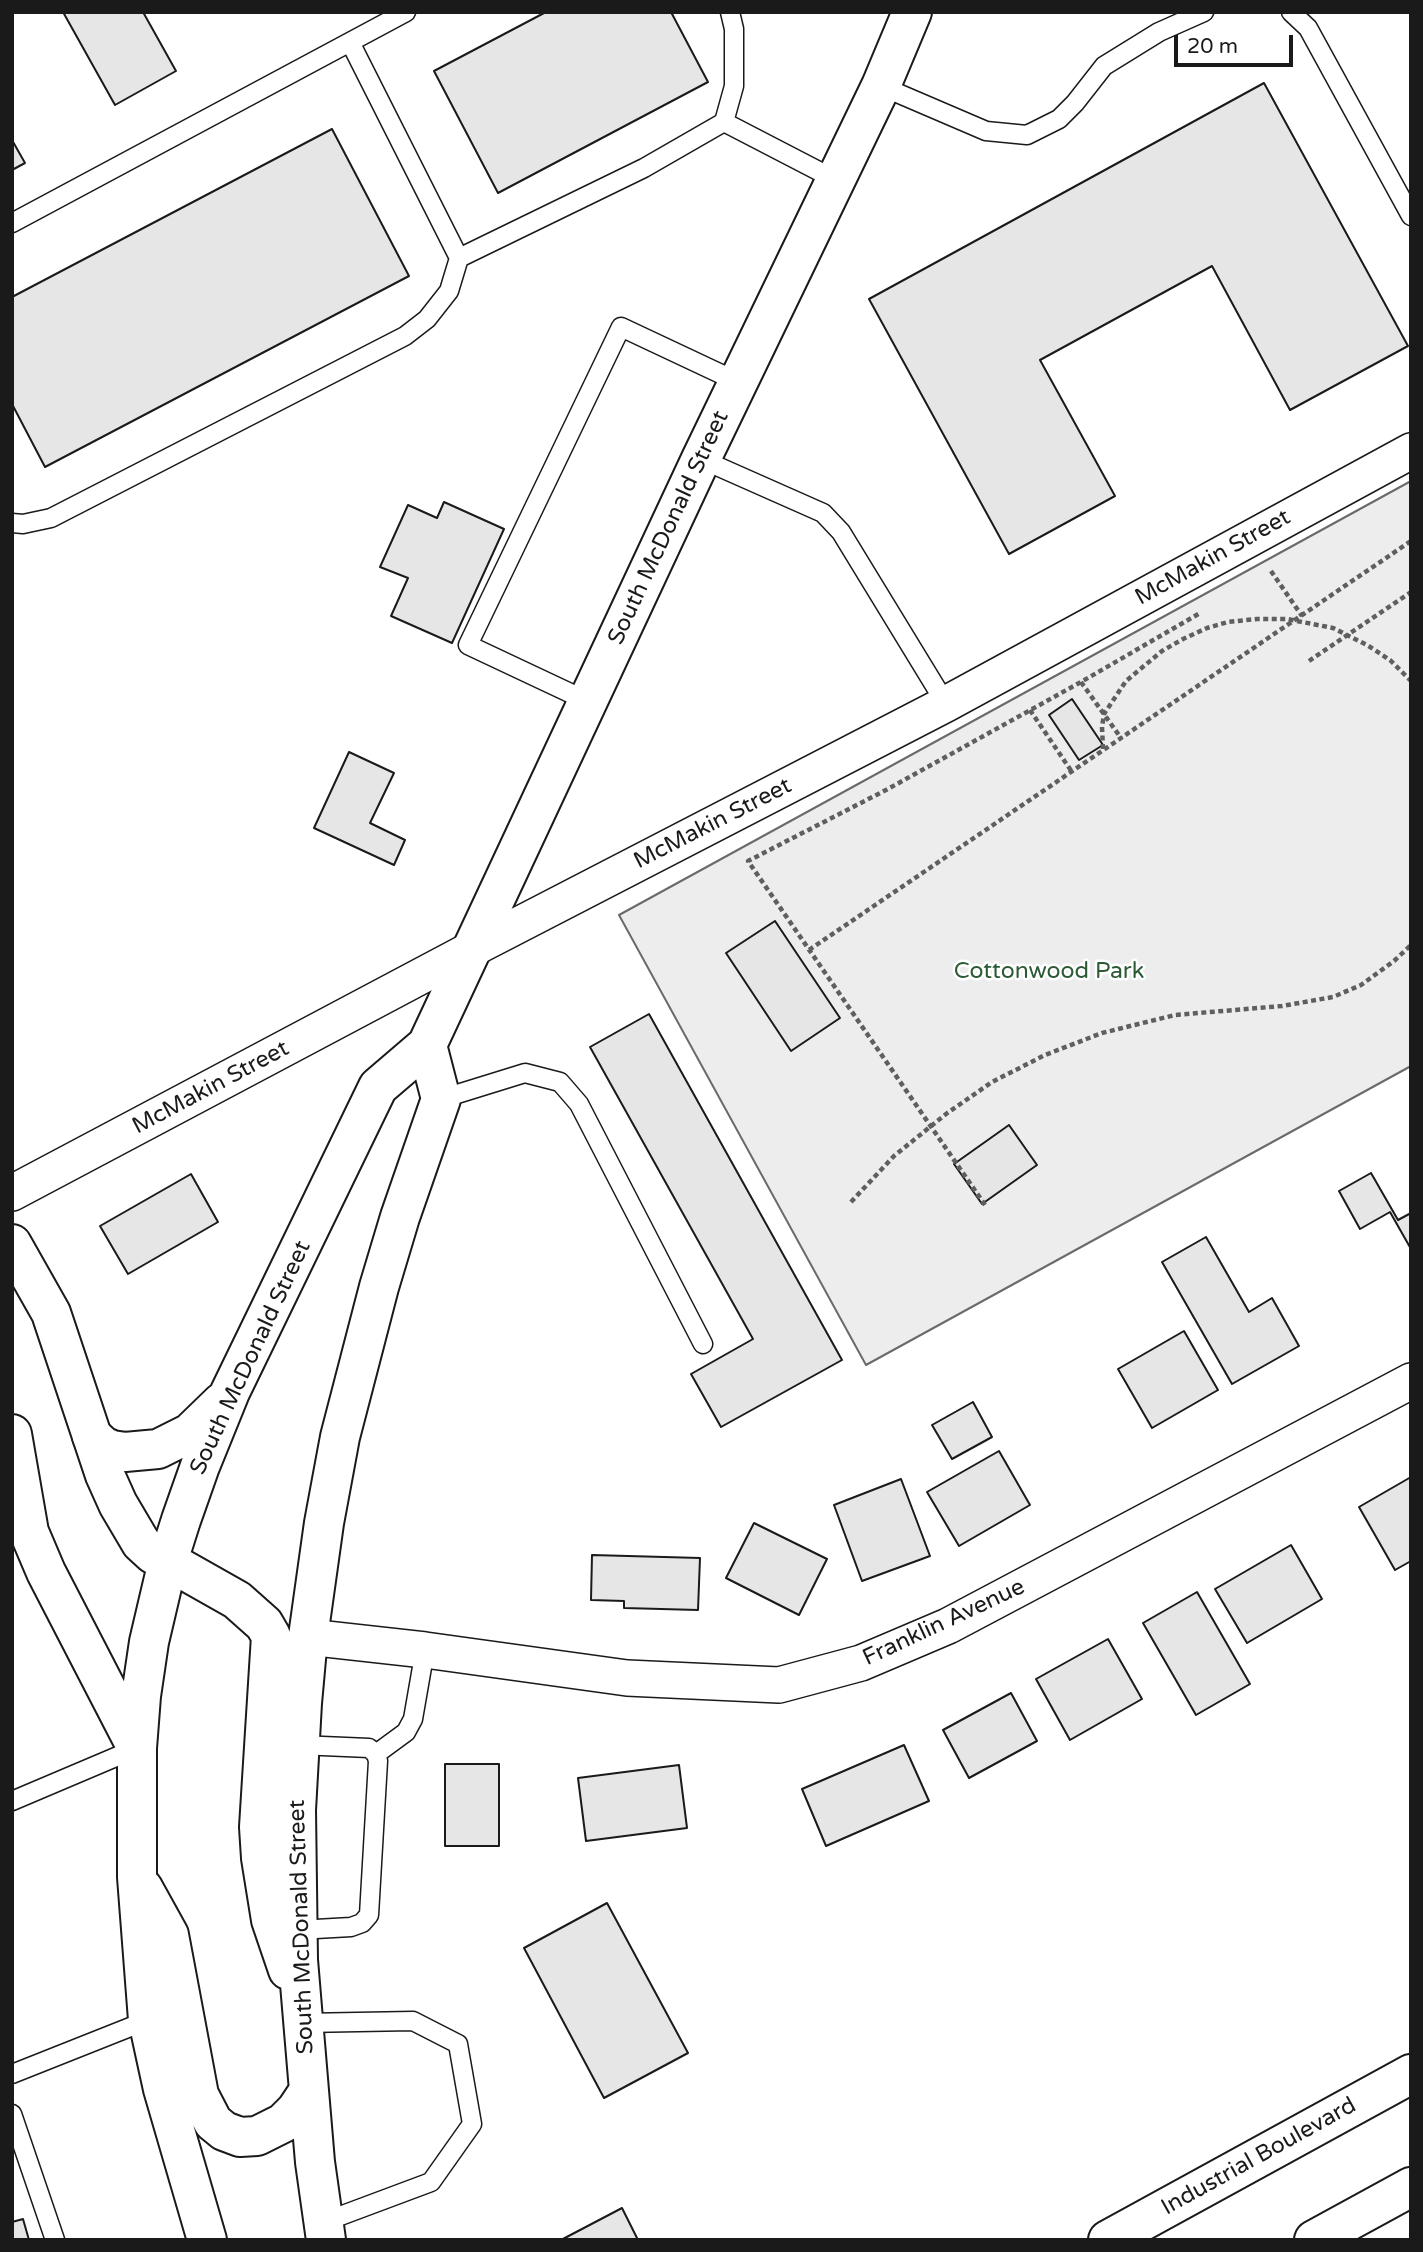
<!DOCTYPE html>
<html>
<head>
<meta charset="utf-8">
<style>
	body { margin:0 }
	#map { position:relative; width:1423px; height:2252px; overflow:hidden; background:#fff; font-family:"Varela Round",sans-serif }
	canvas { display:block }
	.frame { position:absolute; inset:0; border:14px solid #1a1a1a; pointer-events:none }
	.scale { position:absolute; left:1174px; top:35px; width:119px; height:32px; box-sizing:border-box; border:4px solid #1a1a1a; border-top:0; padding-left:9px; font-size:21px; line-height:24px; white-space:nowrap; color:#1a1a1a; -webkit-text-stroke:5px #fff; paint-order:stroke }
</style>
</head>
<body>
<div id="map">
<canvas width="1423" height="2252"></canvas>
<div class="frame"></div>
<div class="scale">20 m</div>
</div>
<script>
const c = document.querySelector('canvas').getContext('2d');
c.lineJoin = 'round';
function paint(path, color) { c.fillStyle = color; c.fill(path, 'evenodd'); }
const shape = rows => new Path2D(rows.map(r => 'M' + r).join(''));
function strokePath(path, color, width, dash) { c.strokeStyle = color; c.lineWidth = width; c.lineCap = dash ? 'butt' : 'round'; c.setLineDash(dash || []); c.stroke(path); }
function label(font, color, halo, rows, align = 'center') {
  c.font = font + ' "Varela Round",sans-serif'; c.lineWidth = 5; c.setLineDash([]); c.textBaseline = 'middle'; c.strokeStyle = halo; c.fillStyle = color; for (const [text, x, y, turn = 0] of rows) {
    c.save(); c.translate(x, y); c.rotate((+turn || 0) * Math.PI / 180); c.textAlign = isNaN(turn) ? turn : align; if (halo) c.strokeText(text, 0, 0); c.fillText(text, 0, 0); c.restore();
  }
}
const built = shape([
	[1411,481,1411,1066,866,1365,619,915,1411,481]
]);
paint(built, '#ededed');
strokePath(built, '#6a6a6a', 2);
const building = shape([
	[63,12,143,12,176,71,115,105,63,12],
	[546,12,671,12,708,82,498,193,434,71,546,12],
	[1264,83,1408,346,1290,410,1212,266,1040,360,1115,496,1009,554,869,299,1264,83],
	[332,129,409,276,45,467,12,404,12,297,332,129],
	[12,140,25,163,12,170,12,140],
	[444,502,504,529,452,643,391,616,408,578,380,567,408,505,437,518,444,502],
	[1072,699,1103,745,1079,760,1049,715,1072,699],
	[349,752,394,773,370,823,405,840,394,865,314,828,349,752],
	[775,921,840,1018,791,1051,726,953,775,921],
	[649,1014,842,1360,721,1427,691,1374,753,1339,590,1047,649,1014],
	[1009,1125,1037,1165,982,1204,954,1164,1009,1125],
	[1371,1173,1398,1220,1411,1213,1411,1249,1390,1212,1360,1229,1339,1191,1371,1173],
	[191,1174,218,1222,128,1274,100,1226,191,1174],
	[1206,1237,1249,1312,1272,1298,1299,1346,1232,1384,1162,1262,1206,1237],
	[1184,1331,1218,1390,1152,1428,1118,1369,1184,1331],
	[973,1402,992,1437,952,1459,932,1425,973,1402],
	[999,1451,1030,1505,959,1546,927,1492,999,1451],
	[1411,1477,1411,1561,1395,1570,1359,1507,1411,1477],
	[901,1479,930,1556,862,1581,834,1505,901,1479],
	[754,1523,827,1559,799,1615,726,1578,754,1523],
	[1291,1545,1322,1599,1247,1643,1215,1589,1291,1545],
	[592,1555,700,1558,698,1610,624,1608,624,1601,591,1600,592,1555],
	[1197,1592,1250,1684,1196,1715,1143,1623,1197,1592],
	[1108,1639,1142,1699,1070,1740,1036,1679,1108,1639],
	[1011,1693,1037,1741,969,1778,943,1730,1011,1693],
	[904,1745,929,1801,826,1846,802,1789,904,1745],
	[445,1764,499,1764,499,1846,445,1846,445,1764],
	[679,1765,687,1828,586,1841,578,1778,679,1765],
	[607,1903,688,2053,604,2098,524,1948,607,1903],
	[622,2208,638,2240,561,2240,622,2208],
	[23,2219,29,2240,12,2240,12,2222,23,2219]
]);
paint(building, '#e6e6e6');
strokePath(building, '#1a1a1a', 2);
const service = shape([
	[730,12,734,29,734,86,724,122,834,179],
	[1291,12,1308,28,1411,216],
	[350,42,459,258],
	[881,86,986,131,1027,135,1059,119,1075,103,1104,66,1159,32,1204,12],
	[12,223,406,12],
	[701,459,823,513,841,532,946,704],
	[12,523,23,524,51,518,405,336,427,319,449,291,459,258,644,168,724,122],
	[587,701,468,645,621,327,738,382],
	[441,1099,525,1073,560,1082,579,1104,703,1344],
	[376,1754,406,1732,413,1719,425,1650],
	[12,1801,137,1748],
	[298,1930,351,1927,362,1923,369,1915,378,1761,376,1754,369,1748,299,1745],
	[303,2023,413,2021,458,2044,472,2124,431,2182,324,2222],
	[12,2074,148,2020],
	[12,2114,55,2240]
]);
const minor = shape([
	[12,1193,472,949,946,704,1411,451],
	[308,1637,425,1650,627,1678,779,1685,861,1663,948,1626,1411,1381]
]);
const tertiary = shape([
	[12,1244,51,1313,105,1475,118,1504,141,1543,153,1554,168,1561],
	[12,1434,29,1532,46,1572,137,1748]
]);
const secondary = shape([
	[1108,2240,1411,2074],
	[1314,2240,1411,2187]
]);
const primary = shape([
	[92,1436,103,1446,112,1450,125,1452,158,1449,190,1433,222,1402],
	[168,1561,237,1600,264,1624,271,1636,259,1827,261,1858,271,1920,288,1970],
	[143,1888,169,1935,199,2095,213,2122,224,2131,240,2137,257,2136,283,2123,296,2110,308,2092],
	[207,2240,163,2089,148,2020,137,1877,137,1748,141,1696,149,1642,168,1561,181,1520,200,1466,230,1392,378,1087,427,1045,701,459,881,86,912,12],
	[326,2240,315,2162,298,1960,296,1810,302,1703,308,1637,324,1523,340,1437,379,1287,400,1217,441,1099,427,1045]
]);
strokePath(service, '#1a1a1a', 21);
strokePath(minor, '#1a1a1a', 38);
strokePath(tertiary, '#1a1a1a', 42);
strokePath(secondary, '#1a1a1a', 42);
strokePath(primary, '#1a1a1a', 42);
strokePath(shape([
	[1271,571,1302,616],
	[1309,661,1411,592],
	[1081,682,1121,738],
	[1030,710,1072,772],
	[1103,749,1102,727,1104,714,1126,681,1162,651,1183,639,1207,628,1228,622,1257,619,1287,619,1333,628,1367,645,1390,660,1411,681],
	[809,950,1411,541],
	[851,1202,894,1156,946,1114,992,1082,1045,1055,1102,1033,1175,1015,1282,1006,1333,997,1361,985,1394,961,1411,945],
	[985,1205,748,861,886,790,1081,682,1200,613]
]), '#5f5f5f', 4.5, [5, 3.5]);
strokePath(service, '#fff', 18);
strokePath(minor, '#fff', 35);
strokePath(tertiary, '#fff', 38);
strokePath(secondary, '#fff', 38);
strokePath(primary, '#fff', 38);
label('23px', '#1a1a1a', '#fff', [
	["South McDonald Street",669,528,-65],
	["McMakin Street",1213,558,-29],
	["McMakin Street",713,824,-27],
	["McMakin Street",211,1088,-28],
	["South McDonald Street",251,1358,-65],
	["Franklin Avenue",944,1623,-25],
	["South McDonald Street",302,1927,-92],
	["Industrial Boulevard",1259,2157,-29]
]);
label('23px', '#2b5a34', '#fff', [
	["Cottonwood Park",1049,972]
]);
</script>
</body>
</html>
